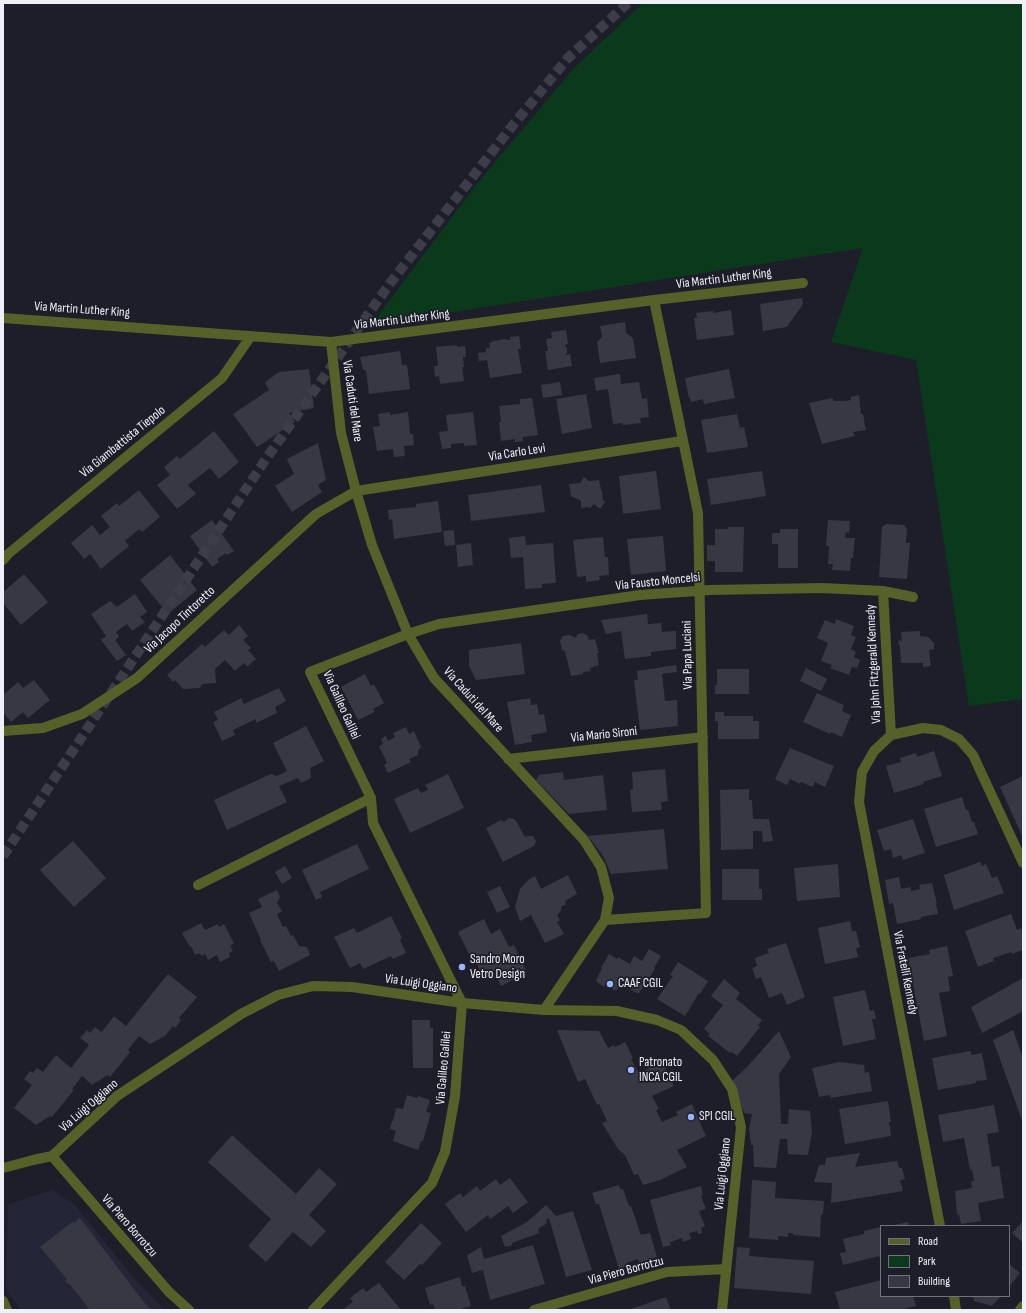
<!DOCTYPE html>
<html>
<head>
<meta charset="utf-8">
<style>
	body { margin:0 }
	#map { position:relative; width:1026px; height:1313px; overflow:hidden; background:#1d1e29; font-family:"Sofia Sans Condensed",sans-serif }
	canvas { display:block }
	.frame { position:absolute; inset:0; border:4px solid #eeeff7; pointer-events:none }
	.legend { position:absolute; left:880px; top:1225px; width:130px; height:72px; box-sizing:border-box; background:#1d1e29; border:1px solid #71727b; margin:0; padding:5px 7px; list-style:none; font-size:12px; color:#eeeff7 }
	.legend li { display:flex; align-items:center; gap:8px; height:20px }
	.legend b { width:20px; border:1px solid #71727b }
</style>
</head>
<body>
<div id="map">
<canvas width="1026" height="1313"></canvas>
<div class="frame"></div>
<ul class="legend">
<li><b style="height:5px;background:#566029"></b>Road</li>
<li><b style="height:11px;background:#0b391c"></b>Park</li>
<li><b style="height:11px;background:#373844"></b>Building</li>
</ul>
</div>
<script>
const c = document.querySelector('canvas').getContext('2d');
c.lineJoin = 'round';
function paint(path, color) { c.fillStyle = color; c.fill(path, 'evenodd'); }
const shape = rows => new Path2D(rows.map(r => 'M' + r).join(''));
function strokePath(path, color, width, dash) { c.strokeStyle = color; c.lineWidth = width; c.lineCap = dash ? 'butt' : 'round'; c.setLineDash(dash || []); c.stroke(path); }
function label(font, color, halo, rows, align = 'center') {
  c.font = font + ' "Sofia Sans Condensed",sans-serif'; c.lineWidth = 3.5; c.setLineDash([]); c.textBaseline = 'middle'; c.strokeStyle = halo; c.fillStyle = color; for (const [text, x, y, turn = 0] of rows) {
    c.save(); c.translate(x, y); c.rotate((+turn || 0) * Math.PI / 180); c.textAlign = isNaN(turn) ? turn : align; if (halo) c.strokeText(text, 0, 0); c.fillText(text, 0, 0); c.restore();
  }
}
paint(shape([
	[52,1190,75,1205,133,1277,165,1310,20,1310,6,1288,8,1204]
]), '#242536');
paint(shape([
	[643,3,1023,3,1023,699,969,706,916,360,831,342,863,248,371,325,476,185,574,68]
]), '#0b391c');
paint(shape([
	[802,298,803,304,787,327,763,331,760,304],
	[731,310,734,335,697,340,694,318,697,318,696,313,713,311,713,313],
	[625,322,626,333,633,338,636,358,600,363,597,342,602,337,600,326],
	[566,330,568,344,564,345,567,348,567,353,565,355,570,354,572,366,548,370,545,351,548,351,546,339,552,338,551,332],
	[519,336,521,349,518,349,522,373,490,378,487,360,479,361,478,353,486,352,486,348,490,348,489,343,494,341,504,339,511,340,510,337],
	[457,345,457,347,465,346,466,357,463,357,464,367,462,367,464,381,440,384,439,376,435,377,434,366,438,366,436,347],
	[400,351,402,365,407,365,410,389,369,394,366,371,363,369,360,357],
	[309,369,314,408,289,413,295,422,257,447,233,414,269,390,265,382,279,372],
	[729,369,735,398,704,404,703,399,691,402,690,398,689,398,685,378],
	[620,374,621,384,639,382,642,399,647,398,649,417,640,418,641,423,623,425,622,423,613,424,608,389,596,391,594,378],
	[560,382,562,395,543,398,541,385],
	[586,394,592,428,562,434,556,399],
	[859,395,861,414,863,414,866,430,853,432,855,436,822,444,809,403,832,398,834,401,845,401,851,400,851,397],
	[532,398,538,435,523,437,523,441,515,442,515,439,501,441,499,422,501,422,499,406,520,404,520,399],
	[390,412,390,415,408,412,410,434,413,434,414,445,404,446,405,456,394,457,393,449,377,451,373,427,380,426,378,414],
	[473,412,477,445,464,446,464,443,451,444,451,448,442,449,439,432,448,431,446,415],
	[737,414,740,428,744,427,748,447,707,453,701,420],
	[214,431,239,462,219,479,210,468,188,485,196,494,177,509,157,485,170,475,164,467,177,456,180,459],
	[318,443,326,480,318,485,322,492,292,512,275,486,294,474,287,459],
	[656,471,661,509,623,514,619,476],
	[762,471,766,496,711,505,707,479],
	[584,477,589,481,599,480,601,490,602,491,603,500,605,502,600,509,594,504,590,508,588,507,581,508,581,501,571,496,569,484,580,483],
	[541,485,545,512,471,521,468,495],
	[139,490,160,517,142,532,139,529,125,541,129,546,101,569,90,554,84,559,71,543,92,525,100,535,110,527,101,516,117,503,119,506],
	[438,501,442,532,394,539,392,519,389,520,388,510,416,507,416,504],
	[212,520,234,551,227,555,226,553,217,559,219,562,212,567,190,536],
	[828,520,850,521,849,533,846,532,845,538,855,538,853,558,851,558,850,571,832,570,833,564,828,564,829,546,826,546],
	[886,524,904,525,907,529,906,543,910,543,907,579,879,577,882,527],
	[728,527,744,527,743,572,715,572,715,561,707,561,707,545,715,545,715,529,728,529],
	[780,529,798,529,798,568,778,568,778,544,772,544,772,533,780,533],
	[454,530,455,545,445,546,443,531],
	[525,536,526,545,553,543,556,583,542,584,542,588,525,589,523,557,511,558,509,538],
	[663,536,666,571,631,575,627,539],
	[603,537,605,557,608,557,609,575,599,576,600,580,586,582,586,576,577,577,573,540],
	[471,543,473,565,458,567,456,545],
	[170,555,197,590,168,614,140,580],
	[24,574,48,602,21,625,3,603,3,592],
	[135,594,147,612,140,617,145,622,132,631,127,624,116,632,119,637,115,640,126,655,117,661,101,640,106,636,91,614,110,601,117,607],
	[647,614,648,624,661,623,662,632,676,631,676,649,651,652,651,656,625,659,621,631,606,634,601,620],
	[836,619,854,626,851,635,856,637,851,649,856,652,854,657,860,660,857,668,852,667,849,675,830,668,832,665,821,661,828,643,817,638,825,620,835,624],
	[239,625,248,636,243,640,251,648,248,650,256,659,247,667,244,663,235,671,225,660,215,669,216,683,202,684,200,688,183,689,175,680,173,682,167,675,202,644,205,647,224,630,229,635],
	[920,631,920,636,928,637,934,643,934,649,929,650,931,666,923,667,923,663,901,663,900,646,898,643,899,640,902,641,901,632],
	[583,633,588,636,589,640,595,639,599,653,597,653,599,665,590,668,591,671,583,672,583,674,571,676,565,651,562,650,560,641,563,636,570,635,575,638,578,634],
	[521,643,525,674,476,680,469,666,469,650],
	[676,665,677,672,662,674,665,701,677,700,678,726,640,730,634,680,638,680,637,671],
	[806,668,827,679,821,691,800,681],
	[717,669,749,669,749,694,715,694,715,685,717,685],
	[365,674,371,686,374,684,384,703,373,709,375,712,358,720,341,687],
	[34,680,50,700,28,718,23,712,11,722,3,712,3,695,18,682,23,688],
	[279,688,286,701,275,707,277,713,256,723,256,719,233,730,235,735,222,741,213,722,218,720,214,712,241,698,244,704],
	[817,693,844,705,842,711,851,715,842,737,831,732,830,734,803,722],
	[530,698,531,705,537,704,539,715,544,714,547,732,531,735,532,742,515,745,507,702],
	[715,712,724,712,724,716,753,716,753,721,759,721,759,739,718,739,718,721,715,721],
	[306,726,324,761,310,768,311,778,301,783,298,778,279,786,287,802,227,830,214,800,271,774,277,776,287,771,273,743],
	[406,727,409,734,414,731,421,747,418,751,418,755,409,759,411,762,388,773,384,765,387,763,379,746,383,744,381,739,386,736,388,741,395,737,393,733],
	[790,748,834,766,825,787,815,782,813,787,801,782,800,784,790,779,787,785,775,779],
	[934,751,942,776,923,782,924,784,894,793,886,766,901,762,900,758,916,753,917,757],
	[665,769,668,801,661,802,662,810,632,812,630,790,633,789,632,772],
	[563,772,564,780,603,775,607,810,569,814,536,780,539,775],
	[448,774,464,808,410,833,394,799,418,788,421,793,428,790,425,785],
	[1023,776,1023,838,1000,787],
	[749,789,749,800,752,800,753,819,769,819,773,841,763,842,762,831,753,831,753,849,721,850,720,790],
	[962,797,966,810,968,810,972,822,974,822,978,834,936,847,924,809],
	[509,818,514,819,516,821,525,837,527,836,533,836,536,841,534,846,503,862,486,828,501,820,504,822],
	[913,819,925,853,903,860,901,855,893,858,891,849,884,851,877,830],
	[664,829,668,869,611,874,603,856,588,836],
	[73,841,106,878,74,907,40,870],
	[357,844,369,869,320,892,322,897,316,900,302,870],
	[980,862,982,866,986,864,992,878,997,876,1004,893,954,910,944,875],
	[838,864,840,897,797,901,794,868],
	[285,866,292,878,282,884,275,872],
	[722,869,759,869,759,889,762,889,762,900,722,900],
	[568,875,577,894,565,901,566,904,561,907,561,911,557,915,560,920,557,922,564,934,545,943,531,915,520,921,515,907,520,889,528,880,535,876,541,889],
	[899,877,901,889,911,887,911,891,920,889,919,885,932,883,937,904,936,904,938,914,921,917,921,919,897,924,893,903,889,904,885,880],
	[500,886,510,907,497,913,487,892],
	[277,890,280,897,277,903,282,911,277,914,283,927,286,926,291,936,293,935,299,946,307,947,310,955,279,971,274,961,271,962,260,940,261,940,249,913,262,907,258,899],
	[1011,914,1017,930,1021,928,1023,934,1023,950,1012,954,1011,952,993,958,994,961,978,967,965,931],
	[391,916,402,938,400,940,406,953,393,959,391,956,363,969,360,963,350,968,334,937,354,928,357,933],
	[484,919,491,934,500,929,509,947,514,945,527,973,501,986,493,970,482,975,473,956,471,958,458,932],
	[850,921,852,931,856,931,860,947,856,948,858,957,825,964,818,928],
	[201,923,205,930,218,924,219,927,224,924,234,943,230,946,233,951,229,953,230,957,220,962,217,955,208,960,205,954,202,956,199,953,195,955,191,946,190,947,182,933],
	[786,943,805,997,787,1005,782,993,769,998,761,977,756,979,752,968,757,966,755,958,769,953,767,949],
	[947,946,953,976,948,977,950,991,939,993,947,1036,924,1041,908,958,930,954,929,950],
	[649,949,661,956,654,968,655,969,639,993,637,993,621,984,616,991,605,985,604,987,597,982,596,980,602,969,601,968,609,954,617,959,618,957,630,964,634,956,642,961],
	[678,962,708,981,700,994,699,993,685,1016,657,999,673,976,670,975],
	[168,974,197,997,179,1018,181,1020,175,1028,173,1026,165,1036,150,1044,139,1036,128,1050,130,1052,110,1077,108,1075,92,1085,82,1076,72,1089,74,1090,52,1117,50,1116,36,1125,14,1108,32,1085,24,1079,30,1071,33,1073,37,1068,43,1072,56,1055,71,1068,89,1045,80,1038,87,1030,90,1033,95,1027,102,1032,114,1016,126,1026],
	[1023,978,1023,1011,982,1033,971,1007],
	[724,979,740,993,736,999,762,1020,758,1026,760,1027,737,1056,732,1052,730,1053,708,1036,710,1034,704,1029,723,1005,711,996],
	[865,990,870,1011,874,1010,876,1019,872,1019,876,1039,843,1046,833,997],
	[412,1020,430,1020,430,1028,433,1028,433,1068,413,1068],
	[557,1030,599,1031,608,1048,614,1045,615,1047,625,1042,633,1058,631,1059,639,1073,662,1062,674,1086,652,1096,659,1109,656,1110,662,1122,678,1115,676,1112,692,1104,706,1136,677,1150,687,1167,660,1180,643,1185,638,1174,634,1175,625,1155,618,1149,602,1123,607,1121,599,1104,597,1105,585,1079,578,1082],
	[1013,1030,1023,1058,1023,1123,993,1040],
	[779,1031,791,1057,779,1074,781,1124,788,1124,789,1109,810,1111,812,1132,808,1155,788,1154,787,1139,780,1139,776,1168,754,1167,753,1145,751,1145,749,1129,752,1114,744,1113,732,1081,748,1066],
	[971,1051,971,1055,982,1053,987,1080,976,1081,976,1083,938,1090,932,1058],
	[839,1062,864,1065,865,1073,869,1072,872,1091,831,1098,830,1095,819,1097,812,1068],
	[407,1095,417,1098,418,1096,430,1100,426,1112,431,1113,423,1141,421,1141,418,1150,393,1141,396,1131,390,1129,392,1121,393,1121,396,1108,403,1109],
	[888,1101,891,1122,889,1122,891,1136,845,1144,839,1109],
	[994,1105,999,1132,987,1134,992,1167,999,1166,1004,1198,978,1203,981,1221,961,1224,959,1214,957,1215,955,1191,972,1188,971,1181,974,1181,972,1170,970,1170,964,1138,943,1142,938,1115],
	[232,1135,296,1194,319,1168,337,1184,309,1215,326,1231,311,1247,293,1232,266,1262,248,1246,271,1219,208,1162],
	[860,1153,855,1167,897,1161,899,1168,902,1168,905,1179,900,1180,903,1191,831,1203,832,1183,814,1182,819,1165,825,1165,826,1158],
	[510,1178,528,1202,513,1213,508,1206,490,1219,488,1215,466,1232,445,1204,460,1193,463,1197,477,1186,480,1191,496,1179,500,1185],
	[752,1180,776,1182,775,1198,824,1201,823,1214,821,1214,820,1237,793,1235,793,1233,788,1233,788,1237,778,1236,778,1240,749,1238],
	[619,1185,620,1189,623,1189,629,1206,631,1206,641,1235,650,1233,657,1257,639,1263,638,1259,626,1263,627,1266,619,1269,599,1204,596,1204,592,1193],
	[701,1186,703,1195,701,1196,706,1209,699,1211,705,1226,701,1228,702,1233,698,1234,697,1231,689,1233,691,1239,683,1242,682,1238,670,1242,671,1245,663,1247,650,1200],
	[546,1205,556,1216,573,1211,592,1270,566,1277,549,1218,546,1220,547,1223,538,1229,539,1233,512,1243,512,1245,505,1247,501,1236,527,1222],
	[80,1218,143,1301,151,1310,90,1310,69,1283,68,1284,65,1281,67,1279,40,1247,72,1222,74,1223],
	[1023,1221,1023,1243,1012,1233],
	[908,1222,909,1226,894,1226,894,1225],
	[421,1223,442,1243,422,1265,420,1264,404,1280,385,1262],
	[881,1227,881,1258,880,1259,879,1256,843,1265,840,1253,846,1252,843,1239,864,1234,864,1231],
	[533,1245,545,1284,490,1300,483,1270,472,1273,467,1255,481,1247,484,1259],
	[737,1247,750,1248,749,1256,814,1261,811,1294,734,1288],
	[1009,1264,1020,1273,1009,1287],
	[460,1277,462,1286,465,1286,471,1306,457,1310,435,1310,433,1304,430,1305,425,1288],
	[881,1280,881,1296,913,1296,916,1306,899,1310,840,1310,835,1292],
	[379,1283,401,1310,342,1310,353,1302,350,1298,363,1288,366,1292],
	[973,1296,1001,1296,992,1306,974,1301],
	[666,1297,671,1310,628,1310]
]), '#373844');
strokePath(shape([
	[3,856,266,459,391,282,509,130,568,58,628,3]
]), '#3c3d48', 10, [10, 5]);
strokePath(shape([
	[3,318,331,342,654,300,803,283],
	[331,342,341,433,356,491,372,545,408,634,434,678,584,840,601,867,609,898,605,920,544,1010],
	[3,560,8,554,222,378,251,336],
	[883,591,891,735],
	[3,731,43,728,82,714,137,678,316,514,356,491,682,441],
	[508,759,703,737],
	[198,885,371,798],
	[605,920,706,913,698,513,654,300],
	[52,1156,169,1292,189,1310],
	[3,1168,33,1160,52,1156,117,1096,241,1014,278,995,313,986,352,987,462,1003,544,1010,617,1011,657,1020,681,1030,713,1060,732,1089,741,1127,722,1310],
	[940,1226,859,802,862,772,874,751,891,735,923,728,941,730,959,739,973,755,1023,863],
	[954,1296,956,1310],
	[3,1301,7,1310],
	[313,1310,432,1183,445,1152,455,1096,462,1003,373,823,371,798,310,672,408,634,439,624,640,595,710,590,822,588,883,591,913,597],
	[534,1310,667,1272,726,1269],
	[1020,1310,1023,1306]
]), '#566029', 10);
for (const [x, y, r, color] of [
	[462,967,4,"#98b6fd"],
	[610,984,4,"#98b6fd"],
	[631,1070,4,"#98b6fd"],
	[691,1117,4,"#98b6fd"]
]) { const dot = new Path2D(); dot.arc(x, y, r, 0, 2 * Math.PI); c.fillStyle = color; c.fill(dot); strokePath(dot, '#1d1e29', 1.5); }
label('13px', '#eeeff7', '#1d1e29', [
	["Via Martin Luther King",724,279,-7],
	["Via Martin Luther King",82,310,4],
	["Via Martin Luther King",402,320,-7],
	["Via Caduti del Mare",352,401,82],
	["Via Giambattista Tiepolo",123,442,-39],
	["Via Carlo Levi",517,453,-9],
	["Via Fausto Moncelsi",658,582,-6],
	["Via Jacopo Tintoretto",180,620,-43],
	["Via Papa Luciani",688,655,-91],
	["Via John Fitzgerald Kennedy",874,664,-93],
	["Via Caduti del Mare",473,700,48],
	["Via Galileo Galilei",341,705,66],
	["Via Mario Sironi",604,735,-6],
	["Via Fratelli Kennedy",905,973,79],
	["Via Luigi Oggiano",421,984,8],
	["Via Galileo Galilei",444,1068,-85],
	["Via Luigi Oggiano",89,1106,-41],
	["Via Luigi Oggiano",723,1174,-84],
	["Via Piero Borrotzu",129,1226,49],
	["Via Piero Borrotzu",626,1271,-15]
]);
label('13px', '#eeeff7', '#1d1e29', [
	["Sandro Moro",470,960],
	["Vetro Design",470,975],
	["CAAF CGIL",618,984],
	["Patronato",639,1063],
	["INCA CGIL",639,1078],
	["SPI CGIL",699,1117]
], 'left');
</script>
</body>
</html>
